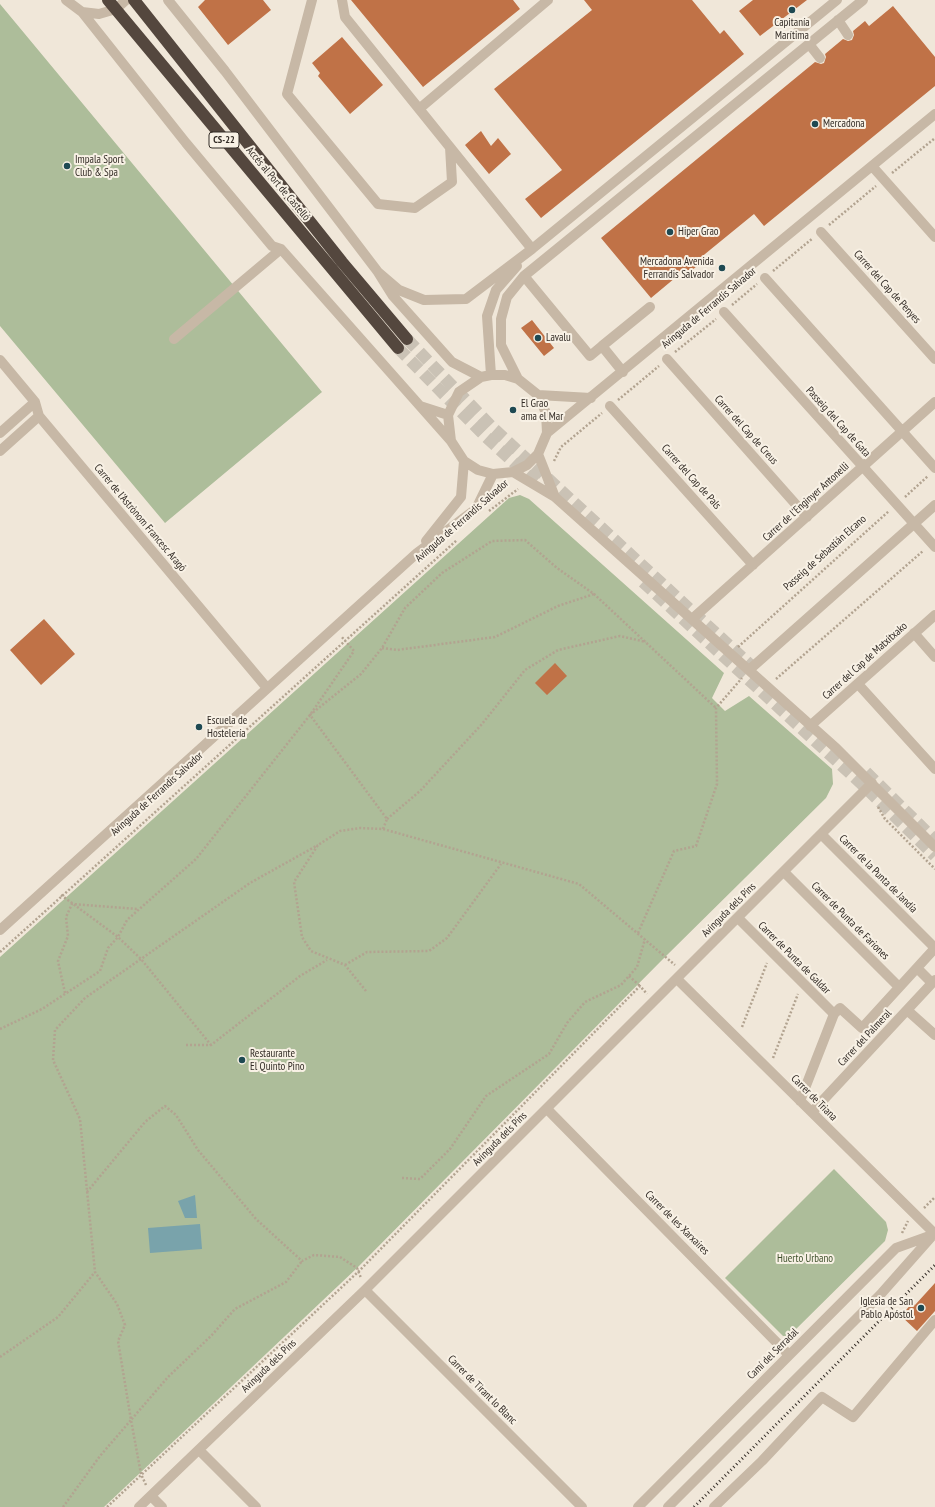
<!DOCTYPE html>
<html>
<head>
<meta charset="utf-8">
<style>
	body { margin:0 }
	canvas { display:block; background:#f0e7d9 }
</style>
</head>
<body>
<canvas width="935" height="1507"></canvas>
<script>
const c = document.querySelector('canvas').getContext('2d');
c.lineJoin = 'round';
function paint(path, color) { c.fillStyle = color; c.fill(path, 'evenodd'); }
const shape = rows => new Path2D(rows.map(r => 'M' + r).join(''));
function strokePath(path, color, width, dash) { c.strokeStyle = color; c.lineWidth = width; c.lineCap = dash ? 'butt' : 'round'; c.setLineDash(dash || []); c.stroke(path); }
function label(font, color, halo, rows, align = 'center') {
  c.font = font + ' "PT Sans Narrow",sans-serif'; c.lineWidth = 4; c.setLineDash([]); c.textBaseline = 'middle'; c.strokeStyle = halo; c.fillStyle = color; for (const [text, x, y, turn = 0] of rows) {
    c.save(); c.translate(x, y); c.rotate((+turn || 0) * Math.PI / 180); c.textAlign = isNaN(turn) ? turn : align; if (halo) c.strokeText(text, 0, 0); c.fillText(text, 0, 0); c.restore();
  }
}
paint(shape([
	[0,4,322,392,165,523,0,326],
	[520,495,529,499,724,673,712,698,725,711,749,696,832,769,833,784,826,798,665,957,357,1268,104,1507,0,1507,0,957,509,498],
	[834,1169,886,1222,888,1230,885,1241,789,1336,783,1336,725,1278]
]), '#adbd9a');
paint(shape([
	[195,1195,197,1218,185,1218,178,1201],
	[200,1224,202,1249,150,1253,148,1228]
]), '#79a3ab');
paint(shape([
	[205,0,263,0,271,10,228,45,198,7],
	[351,0,513,0,520,9,423,87],
	[584,0,692,0,720,34,724,30,744,54,541,218,525,199,562,170,494,89,592,10],
	[753,0,807,0,760,36,739,11],
	[893,6,935,57,935,86,764,226,754,214,694,263,697,266,684,277,681,273,651,298,601,238,815,62,821,64,824,63,826,57,825,54,843,39,848,41,852,40,854,35,853,31,865,21,869,26],
	[342,37,383,85,350,114,318,76,320,73,312,63],
	[481,131,491,146,498,138,511,154,489,174,465,145],
	[532,320,554,348,544,356,521,328],
	[44,619,75,654,41,685,10,650],
	[555,663,567,676,547,695,535,683],
	[935,1283,935,1311,917,1331,901,1316,912,1303,915,1305]
]), '#c07247');
strokePath(shape([
	[407,339,493,428,757,671],
	[398,348,485,436,537,484],
	[643,582,867,789,935,856],
	[866,772,935,840]
]), '#cac2b5', 12, [12, 6]);
strokePath(shape([
	[892,173,935,138],
	[829,225,876,186],
	[773,271,813,238],
	[732,305,757,284],
	[675,352,716,319],
	[618,400,659,366],
	[554,461,561,447,602,413],
	[905,497,928,476],
	[489,511,518,489],
	[738,647,889,511],
	[382,648,397,650,495,637,558,606,594,594],
	[776,679,923,551],
	[878,807,885,819,935,869],
	[387,819,420,791,482,724,525,670,558,650,620,636,646,642],
	[383,829,387,819,310,715,361,674,382,648,405,608,442,573,492,541,525,540,557,568,594,594,716,708],
	[61,895,118,937,141,959,211,1045],
	[638,933,674,851,696,846,717,784,716,708,742,678],
	[0,952,457,540],
	[345,965,367,952,429,951,447,938,501,864],
	[629,976,640,986],
	[366,991,345,965,311,951,302,937,294,882,318,845,340,831,360,828,383,829,579,884,675,965],
	[65,993,58,961,68,936,66,917,72,904,138,909],
	[742,1027,767,963],
	[0,1029,42,1009,100,971,108,948,118,937,127,920,196,859,310,715,354,651,341,636],
	[186,1045,211,1045,300,976,327,960],
	[773,1058,798,994],
	[402,1178,420,1179,450,1149,486,1096,549,1054,567,1023,585,1002,621,985,637,967,645,939],
	[87,1192,145,1122,165,1106,176,1115,198,1150,256,1219,302,1261,314,1255,340,1257,357,1268,361,1278],
	[924,1208,935,1197],
	[902,1233,908,1221],
	[0,1357,58,1317,95,1272],
	[146,1485,141,1474,131,1420,168,1377,212,1335,235,1309,286,1282,302,1261],
	[63,1507,100,1456,131,1420,118,1341,125,1325,117,1304,95,1272,80,1119,53,1060,55,1030,85,998,250,883,318,845],
	[107,1507,359,1271,640,986,647,994]
]), '#b2a390', 2.5, [2, 2]);
strokePath(shape([
	[66,0,82,12,99,14,116,9,126,0],
	[168,0,225,71,378,272,393,296,452,362,481,377],
	[312,0,287,94,378,204,415,208,452,182,450,147],
	[342,0,345,17,532,249],
	[82,12,186,143,272,246,281,249,451,441,464,461,478,470,493,474,513,472,527,465,538,454,547,433,546,413,538,395,518,379,505,375,491,375,481,377,459,392,448,415,451,441],
	[838,20,848,35],
	[809,44,820,58],
	[419,109,548,0],
	[872,166,935,237],
	[821,232,935,359],
	[378,272,399,290,424,300,466,299,532,249,837,0],
	[524,276,590,356,602,346,623,372],
	[765,278,935,468],
	[724,312,935,547],
	[174,339,281,249],
	[602,346,650,307],
	[667,359,807,517],
	[0,360,35,402,39,416,267,688],
	[491,375,487,316,496,290,517,266],
	[518,379,501,345,501,319,507,297,524,276,863,0],
	[538,395,591,398],
	[420,406,448,415],
	[610,406,753,565],
	[0,433,35,402],
	[547,433,935,114],
	[0,451,39,416],
	[538,454,555,497],
	[513,472,555,497,836,748,935,847],
	[426,541,461,497,464,461],
	[692,619,935,402],
	[914,633,935,657],
	[749,670,935,505],
	[858,684,935,769],
	[810,726,935,615],
	[821,834,935,948],
	[784,872,899,987],
	[738,918,834,1014],
	[0,930,417,553,476,509,493,474],
	[917,968,932,983],
	[677,979,935,1234],
	[907,1010,935,1035],
	[800,1101,834,1014,840,1008,862,1028,935,948],
	[547,1109,789,1355],
	[812,1112,935,980],
	[365,1290,582,1507],
	[199,1450,256,1507],
	[151,1496,162,1507],
	[139,1507,365,1290,872,783],
	[638,1507,896,1248,935,1234],
	[668,1507,880,1295,933,1235],
	[714,1507,762,1461,822,1397,853,1417,935,1320]
]), '#c7b8a6', 10);
strokePath(shape([
	[108,0,398,348],
	[134,0,342,262,407,339]
]), '#54473e', 12);
strokePath(shape([
	[694,1507,935,1265]
]), '#332c26', 3, [1, 3]);
for (const [x, y, r, color] of [
	[792,10,4,"#1e4952"],
	[815,124,4,"#1e4952"],
	[67,166,4,"#1e4952"],
	[670,232,4,"#1e4952"],
	[722,268,4,"#1e4952"],
	[538,338,4,"#1e4952"],
	[513,410,4,"#1e4952"],
	[199,727,4,"#1e4952"],
	[242,1060,4,"#1e4952"],
	[921,1308,4,"#1e4952"]
]) { const dot = new Path2D(); dot.arc(x, y, r, 0, 2 * Math.PI); c.fillStyle = color; c.fill(dot); strokePath(dot, '#f8f1e5', 1.5); }
for (const [x, y, w] of [
	[224,140,30]
]) { const box = new Path2D(); box.roundRect(x - w / 2, y - 8, w, 16, 3); c.fillStyle = '#f8f1e5'; c.fill(box); strokePath(box, '#332c26', 1); }
label('bold 10px', '#332c26', null, [
	["CS-22",224,140]
]);
label('11px', '#332c26', '#f8f1e5', [
	["Capitanía",792,23,"center"],
	["Marítima",792,36,"center"],
	["Mercadona",823,124],
	["Impala Sport",75,160],
	["Club & Spa",75,173],
	["Hiper Grao",678,232],
	["Mercadona Avenida",714,262,"right"],
	["Ferrandis Salvador",714,275,"right"],
	["Lavalu",546,338],
	["El Grao",521,404],
	["ama el Mar",521,417],
	["Escuela de",207,721],
	["Hostelería",207,734],
	["Restaurante",250,1054],
	["El Quinto Pino",250,1067],
	["Iglesia de San",913,1302,"right"],
	["Pablo Apóstol",913,1315,"right"]
], 'left');
label('11px', '#332c26', '#f8f1e5', [
	["Accés al Port de Castelló",278,184,50],
	["Carrer del Cap de Penyes",887,287,48],
	["Avinguda de Ferrandis Salvador",709,308,-40],
	["Passeig del Cap de Gata",838,422,48],
	["Carrer del Cap de Creus",746,430,48],
	["Carrer del Cap de Pals",691,477,48],
	["Carrer de l'Enginyer Antonelli",806,502,-42],
	["Carrer de l'Astrònom Francesc Aragó",140,518,50],
	["Avinguda de Ferrandis Salvador",462,521,-41],
	["Passeig de Sebastián Elcano",825,553,-42],
	["Carrer del Cap de Matxitxako",865,661,-42],
	["Avinguda de Ferrandis Salvador",157,794,-42],
	["Carrer de la Punta de Jandía",878,874,45],
	["Avinguda dels Pins",729,910,-45],
	["Carrer de Punta de Fariones",850,921,45],
	["Carrer de Punta de Galdar",794,958,45],
	["Carrer del Palmeral",865,1038,-47],
	["Carrer de Triana",814,1098,45],
	["Avinguda dels Pins",500,1139,-45],
	["Carrer de les Xarxaires",677,1223,45],
	["Camí del Serradal",773,1354,-45],
	["Avinguda dels Pins",269,1366,-44],
	["Carrer de Tirant lo Blanc",482,1390,45]
]);
label('11px', '#3e502b', '#f8f1e5', [
	["Huerto Urbano",805,1259]
]);
</script>
</body>
</html>
